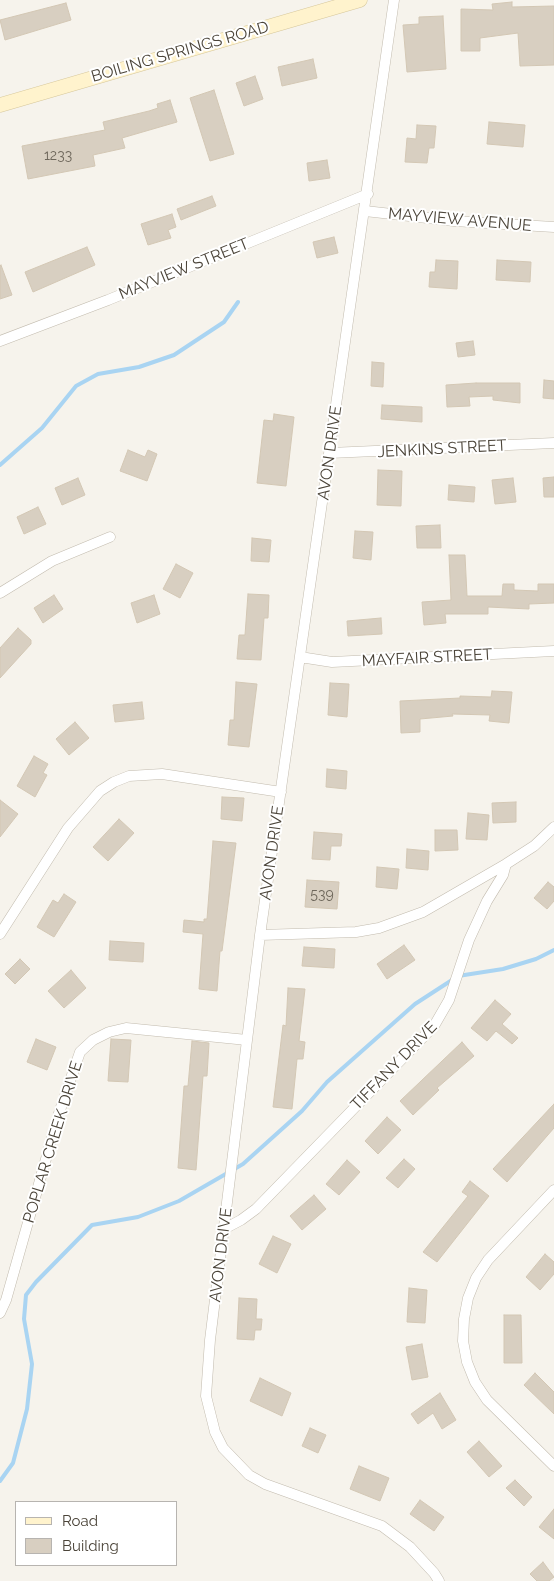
<!DOCTYPE html>
<html>
<head>
<meta charset="utf-8">
<style>
	body { margin:0 }
	#map { position:relative; width:554px; height:1581px; overflow:hidden; background:#f6f3ec; font-family:Raleway,sans-serif }
	canvas { display:block }
	.legend { position:absolute; left:15px; top:1501px; width:162px; height:65px; box-sizing:border-box; background:#fff; border:1px solid #b7b4b0; margin:0; padding:6px 9px; list-style:none; font-size:15px; color:#4b4439 }
	.legend li { display:flex; align-items:center; gap:10px; height:25px }
	.legend b { width:25px; border:1px solid #b7b4b0 }
</style>
</head>
<body>
<div id="map">
<canvas width="554" height="1581"></canvas>
<ul class="legend">
<li><b style="height:6px;background:#fff3cd"></b>Road</li>
<li><b style="height:14px;background:#d8cfc1"></b>Building</li>
</ul>
</div>
<script>
const c = document.querySelector('canvas').getContext('2d');
c.lineJoin = 'round';
const shape = rows => new Path2D(rows.map(r => 'M' + r).join(''));
function strokePath(path, color, width, dash) { c.strokeStyle = color; c.lineWidth = width; c.lineCap = dash ? 'butt' : 'round'; c.setLineDash(dash || []); c.stroke(path); }
function paint(path, color) { c.fillStyle = color; c.fill(path, 'evenodd'); }
function label(font, color, halo, rows, align = 'center') {
  c.font = font + ' Raleway,sans-serif'; c.lineWidth = 4; c.setLineDash([]); c.textBaseline = 'middle'; c.strokeStyle = halo; c.fillStyle = color; for (const [text, x, y, turn = 0] of rows) {
    c.save(); c.translate(x, y); c.rotate((+turn || 0) * Math.PI / 180); c.textAlign = isNaN(turn) ? turn : align; if (halo) c.strokeText(text, 0, 0); c.fillText(text, 0, 0); c.restore();
  }
}
strokePath(shape([
	[0,465,42,428,76,386,98,374,139,367,174,355,224,322,238,302],
	[458,976,503,969,536,959,554,950],
	[0,1481,13,1463,27,1409,32,1364,24,1319,26,1295,36,1282,92,1225,138,1217,179,1201,243,1164,302,1111,327,1082,415,1004,452,980]
]), '#a9d4f2', 4);
const building = shape([
	[512,2,512,7,554,6,554,65,520,66,518,33,480,38,480,51,461,51,461,9,493,10,492,4,512,2],
	[66,3,71,20,5,40,0,20,66,3],
	[443,16,446,69,407,72,403,25,419,24,419,17,443,16],
	[313,59,317,78,282,86,278,67,313,59],
	[255,76,263,99,244,106,236,83,255,76],
	[214,90,234,154,210,161,190,98,214,90],
	[170,100,177,122,122,138,125,148,93,155,95,166,28,179,22,146,105,130,103,122,149,111,158,108,157,104,170,100],
	[489,122,525,125,523,147,487,144,489,122],
	[417,125,436,126,434,148,429,148,427,163,405,162,407,138,416,139,417,125],
	[327,160,330,178,309,181,307,163,327,160],
	[212,196,216,206,181,220,177,209,212,196],
	[172,214,176,227,168,230,171,238,148,245,141,224,172,214],
	[334,237,338,253,317,258,313,242,334,237],
	[87,247,95,265,33,292,25,272,87,247],
	[436,260,458,261,457,289,429,287,430,272,435,272,436,260],
	[497,260,531,262,530,282,496,280,497,260],
	[1,265,12,295,0,299,0,266,1,265],
	[473,341,475,355,458,357,456,343,473,341],
	[372,362,384,363,383,387,371,386,372,362],
	[544,380,554,381,554,399,543,398,544,380],
	[476,383,520,383,520,403,493,400,493,396,469,397,470,406,447,407,446,385,476,383],
	[382,405,422,407,422,422,381,419,382,405],
	[274,414,294,417,286,486,257,483,264,420,273,421,274,414],
	[128,450,145,457,148,450,157,454,147,481,120,471,128,450],
	[378,470,402,471,401,506,377,505,378,470],
	[554,477,554,497,544,497,543,478,554,477],
	[78,478,85,495,62,505,55,488,78,478],
	[513,478,516,502,495,504,492,480,513,478],
	[449,485,475,487,474,502,448,500,449,485],
	[38,507,46,524,24,534,17,517,38,507],
	[440,525,441,548,417,548,416,526,440,525],
	[355,531,373,532,371,560,353,558,355,531],
	[252,538,271,540,269,562,251,561,252,538],
	[449,555,465,555,467,596,502,596,503,584,514,584,514,590,538,591,538,584,554,584,554,603,529,604,529,609,488,607,488,614,445,614,446,623,424,625,422,602,451,600,449,555],
	[176,564,193,573,180,598,163,589,176,564],
	[248,594,269,595,268,618,264,618,261,660,237,659,239,635,245,635,248,594],
	[54,595,63,609,43,623,34,608,54,595],
	[154,595,160,614,137,623,131,603,154,595],
	[381,618,382,634,348,636,347,621,381,618],
	[18,628,31,640,31,644,0,678,0,648,18,628],
	[236,682,257,684,249,747,228,745,230,720,234,720,236,682],
	[330,683,349,684,347,717,328,715,330,683],
	[492,691,512,692,509,723,489,721,490,715,452,714,453,716,420,719,420,732,401,733,400,701,460,698,460,696,491,697,492,691],
	[142,702,144,719,115,722,113,705,142,702],
	[75,722,89,738,69,755,56,739,75,722],
	[34,756,48,764,43,773,47,775,35,797,17,786,34,756],
	[327,769,347,771,346,789,326,787,327,769],
	[222,797,244,798,242,821,221,819,222,797],
	[0,800,18,814,0,837,0,800],
	[516,802,516,822,493,823,492,803,516,802],
	[468,813,489,815,487,840,466,839,468,813],
	[119,819,134,833,108,861,93,847,119,819],
	[435,830,457,830,458,850,435,851,435,830],
	[314,832,342,834,341,846,331,846,330,860,312,859,314,832],
	[213,841,236,843,222,951,220,951,217,991,199,989,203,934,183,932,184,920,204,922,204,919,207,919,213,841],
	[407,849,429,851,428,870,406,868,407,849],
	[377,867,399,869,397,889,376,887,377,867],
	[307,880,339,882,337,909,305,907,307,880],
	[548,882,554,887,554,901,547,909,534,898,548,882],
	[64,894,76,902,54,937,37,927,53,900,58,903,64,894],
	[110,941,144,943,143,962,109,960,110,941],
	[404,945,415,960,387,979,377,964,404,945],
	[304,947,335,949,334,968,302,966,304,947],
	[20,959,30,969,15,984,5,974,20,959],
	[71,970,86,988,64,1008,48,991,71,970],
	[288,988,305,989,299,1041,305,1042,303,1059,297,1059,292,1109,273,1107,283,1025,286,1026,288,988],
	[495,1000,511,1014,502,1024,518,1038,512,1044,496,1031,487,1041,471,1028,495,1000],
	[36,1039,56,1047,47,1070,27,1062,36,1039],
	[111,1039,131,1040,128,1082,108,1081,111,1039],
	[192,1041,209,1043,207,1076,203,1076,196,1170,178,1168,184,1086,188,1086,192,1041],
	[462,1042,474,1056,437,1088,439,1090,413,1115,400,1101,462,1042],
	[554,1104,554,1128,507,1182,493,1169,554,1104],
	[387,1117,401,1130,378,1154,365,1141,387,1117],
	[404,1159,415,1169,398,1188,386,1178,404,1159],
	[347,1160,360,1172,339,1195,326,1184,347,1160],
	[470,1181,489,1196,437,1262,423,1252,468,1196,462,1192,470,1181],
	[314,1195,326,1209,302,1230,290,1216,314,1195],
	[273,1236,291,1244,277,1273,259,1264,273,1236],
	[545,1254,554,1262,554,1274,540,1290,526,1277,545,1254],
	[409,1288,427,1290,425,1323,407,1322,409,1288],
	[239,1298,257,1299,256,1319,262,1319,261,1330,255,1330,254,1340,237,1339,239,1298],
	[504,1315,521,1315,522,1363,504,1363,504,1315],
	[422,1344,428,1377,412,1380,406,1347,422,1344],
	[535,1373,554,1392,554,1414,524,1385,535,1373],
	[260,1378,291,1393,282,1416,250,1401,260,1378],
	[440,1393,456,1420,442,1429,433,1413,418,1424,411,1414,440,1393],
	[310,1428,326,1435,318,1453,302,1446,310,1428],
	[479,1441,502,1466,489,1477,467,1452,479,1441],
	[359,1466,389,1478,380,1501,350,1489,359,1466],
	[515,1480,532,1497,524,1506,506,1488,515,1480],
	[420,1500,444,1517,434,1531,410,1514,420,1500],
	[554,1509,554,1539,539,1527,554,1509],
	[543,1562,554,1577,549,1581,537,1581,530,1574,543,1562]
]);
paint(building, '#d8cfc1');
strokePath(building, '#d3c7b4', 1);
const street = shape([
	[394,0,260,935,210,1340,206,1396,215,1432,223,1448,249,1475,265,1484,382,1526,410,1547,434,1573,439,1581],
	[365,211,454,221,554,227],
	[0,341,108,300,368,194],
	[330,453,554,443],
	[0,593,52,561,110,537],
	[300,657,332,662,554,651],
	[0,934,68,828,100,791,114,782,129,776,162,774,281,792],
	[260,935,356,932,379,928,423,912,506,864],
	[554,1190,488,1260,476,1278,468,1298,464,1319,463,1341,467,1362,475,1382,487,1400,554,1466],
	[224,1229,241,1220,256,1209,434,1026,449,1000,469,940,487,901,503,875,506,864,534,846,554,827],
	[0,1313,6,1300,59,1113,80,1052,93,1040,109,1032,126,1028,247,1040]
]);
const secondary = shape([
	[0,105,360,0]
]);
strokePath(street, '#c2bbae', 11);
strokePath(secondary, '#d6c79b', 15);
strokePath(street, '#fff', 10);
strokePath(secondary, '#fff3cd', 14);
label('14px', '#6e675b', null, [
	["1233",58,156],
	["539",322,895]
]);
label('16px', '#4b4439', '#fff', [
	["BOILING SPRINGS ROAD",180,52,-16],
	["MAYVIEW AVENUE",460,220,5],
	["MAYVIEW STREET",184,269,-22],
	["JENKINS STREET",442,449,-3],
	["AVON DRIVE",330,453,-82],
	["MAYFAIR STREET",427,658,-3],
	["AVON DRIVE",272,853,-82],
	["TIFFANY DRIVE",394,1066,-46],
	["POPLAR CREEK DRIVE",53,1142,-73],
	["AVON DRIVE",221,1255,-83]
]);
</script>
</body>
</html>
